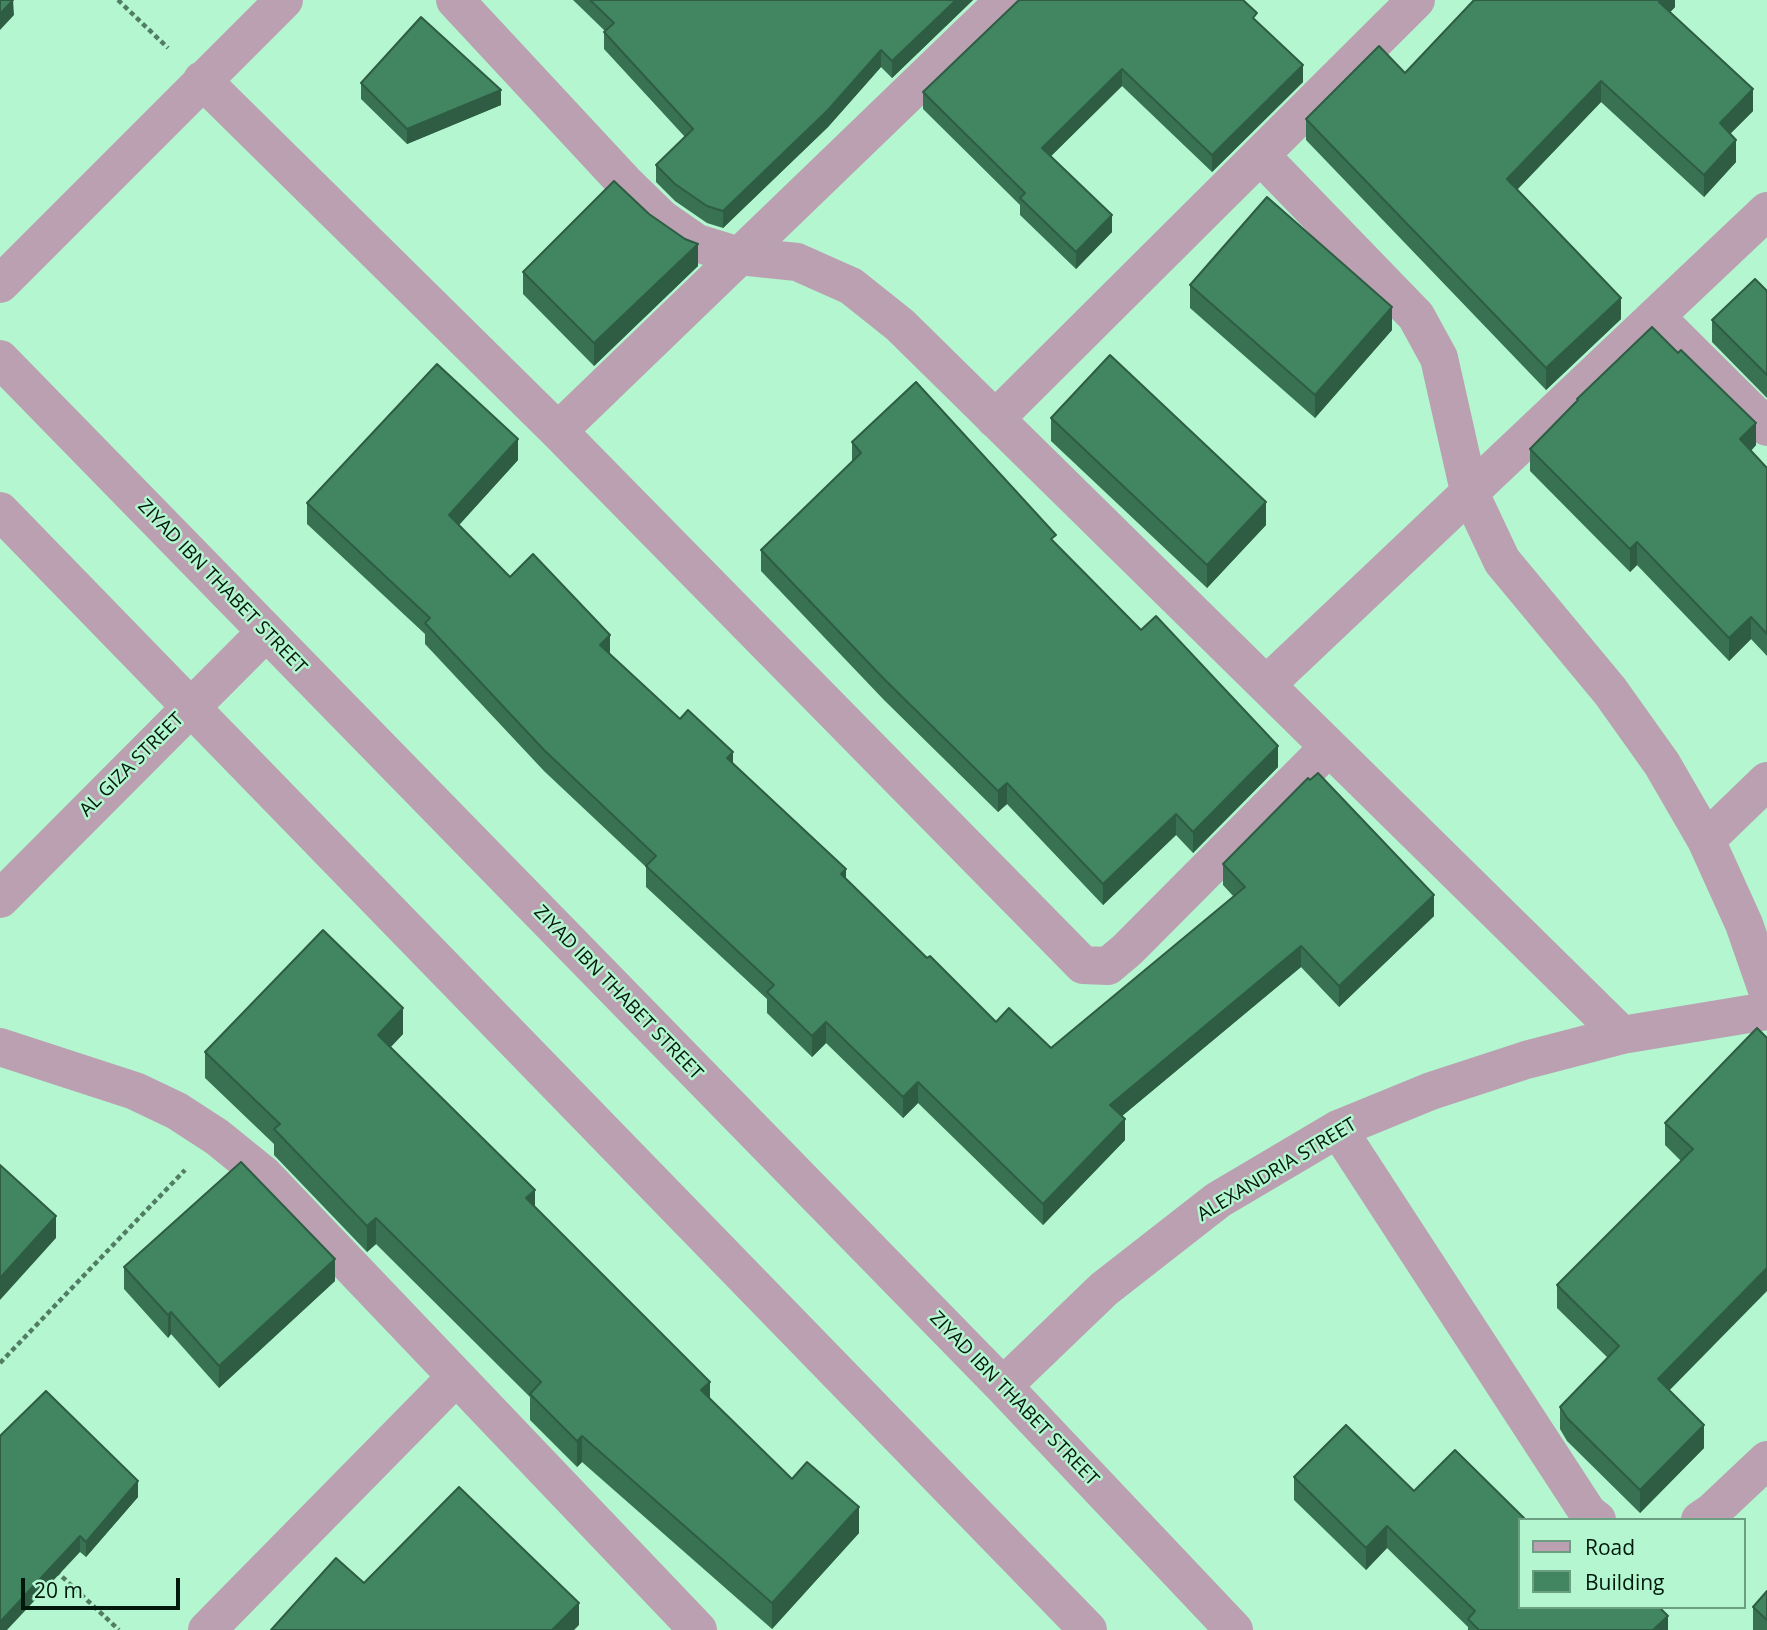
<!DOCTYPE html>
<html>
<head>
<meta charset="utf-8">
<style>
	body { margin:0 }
	#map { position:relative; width:1767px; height:1630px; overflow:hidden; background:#b3f6cf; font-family:"Open Sans",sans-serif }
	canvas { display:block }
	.legend { position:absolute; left:1518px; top:1518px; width:228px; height:91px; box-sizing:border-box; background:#b3f6cf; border:2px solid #6c9e81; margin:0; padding:9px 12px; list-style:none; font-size:21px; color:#01190c }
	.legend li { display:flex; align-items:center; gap:14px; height:35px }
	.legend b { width:35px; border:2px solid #6c9e81 }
	.scale { position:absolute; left:21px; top:1578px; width:159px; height:32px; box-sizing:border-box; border:4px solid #01190c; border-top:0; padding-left:9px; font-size:21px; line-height:24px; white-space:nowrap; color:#01190c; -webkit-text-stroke:5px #b3f6cf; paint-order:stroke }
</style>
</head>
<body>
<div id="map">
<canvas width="1767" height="1630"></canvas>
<ul class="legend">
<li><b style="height:9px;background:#bba0b2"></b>Road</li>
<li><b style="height:19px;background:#418561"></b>Building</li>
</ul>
<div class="scale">20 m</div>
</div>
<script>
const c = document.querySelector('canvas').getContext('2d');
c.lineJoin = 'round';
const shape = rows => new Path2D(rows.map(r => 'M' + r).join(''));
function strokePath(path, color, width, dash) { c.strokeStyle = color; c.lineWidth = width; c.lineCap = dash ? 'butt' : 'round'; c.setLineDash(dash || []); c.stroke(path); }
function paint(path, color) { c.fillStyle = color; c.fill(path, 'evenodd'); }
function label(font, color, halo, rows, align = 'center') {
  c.font = font + ' "Open Sans",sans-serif'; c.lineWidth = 5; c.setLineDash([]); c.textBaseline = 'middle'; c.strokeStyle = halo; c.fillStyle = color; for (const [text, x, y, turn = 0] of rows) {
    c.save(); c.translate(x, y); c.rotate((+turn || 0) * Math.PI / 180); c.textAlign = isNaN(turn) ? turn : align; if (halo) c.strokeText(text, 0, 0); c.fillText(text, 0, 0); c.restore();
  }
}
strokePath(shape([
	[118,0,168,48],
	[0,1363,185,1170],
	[56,1571,119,1630]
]), '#517d64', 4.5, [5, 3.5]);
strokePath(shape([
	[455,0,627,185,661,218,697,243,739,256,797,262,851,286,900,325,1622,1035],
	[202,80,558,431,1083,965,1108,966,1127,950,1329,747],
	[1261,156,1416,316,1439,358,1469,491,1502,561,1610,691,1662,764,1706,840,1744,924,1767,990],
	[0,284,284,0],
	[1656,317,1767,427],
	[0,359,1003,1386,1234,1630],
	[995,419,1416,0],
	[558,431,1005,0],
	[0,511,1088,1630],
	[1266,685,1767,211],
	[1706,840,1767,781],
	[0,899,266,632],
	[0,1047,135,1091,177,1111,217,1137,264,1175,698,1630],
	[1338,1129,1588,1513,1597,1520],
	[1003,1386,1104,1289,1218,1200,1338,1129,1431,1091,1526,1060,1622,1035,1767,1011],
	[1700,1520,1713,1511,1767,1460],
	[207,1630,456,1377]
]), '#bba0b2', 38);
paint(shape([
	[573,0,973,0,892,78,881,67,828,127,723,228,707,223,675,201,656,182,656,165,685,137,604,49,604,32,605,31],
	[1675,0,1675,7,1670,12,1753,111,1730,134,1736,162,1704,197,1601,102,1517,190,1621,319,1546,390,1306,140,1306,119,1405,73],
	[1257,21,1303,82,1212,172,1122,86,1051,156,1112,232,1076,269,1020,215,1020,205,923,109,923,92],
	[361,83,501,105,407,144,361,99],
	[698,266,594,366,523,294,523,272],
	[1190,285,1392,330,1315,418,1190,308],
	[1767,291,1767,398,1712,342,1712,320],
	[1577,399,1756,445,1751,451,1767,468,1767,656,1751,639,1729,661,1637,565,1630,572,1530,471,1530,449,1577,402],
	[1051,418,1266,525,1207,588,1051,441],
	[852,442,1056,544,1278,767,1193,853,1176,835,1103,905,1007,804,998,812,884,700,761,571,761,550,852,462],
	[518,460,459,525,510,577,610,654,680,719,733,763,846,879,927,958,996,1022,1051,1048,1234,897,1223,885,1223,864,1434,916,1339,1007,1301,967,1122,1116,1125,1140,1043,1225,918,1103,903,1118,826,1043,812,1057,767,1013,767,999,646,887,646,867,544,771,425,644,425,634,307,524,307,503],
	[1757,1028,1669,1391,1704,1448,1640,1513,1567,1441,1560,1429,1560,1407,1608,1358,1557,1308,1557,1285,1681,1161,1665,1145,1665,1123],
	[403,1034,390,1047,535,1207,710,1399,792,1479,859,1533,772,1629,582,1462,577,1467,530,1420,530,1397,376,1244,367,1252,274,1155,274,1144,205,1078,205,1052],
	[124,1267,335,1281,219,1388,171,1334,168,1338,124,1289],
	[1346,1425,1520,1607,1668,1630,1468,1630,1468,1627,1387,1548,1366,1570,1294,1500,1294,1477],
	[0,1436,138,1497,86,1557,80,1552],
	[1767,1591,1767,1630,1753,1630,1753,1607]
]), '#387253');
paint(shape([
	[13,0,14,15,0,30,0,14],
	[956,0,973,0,892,78,892,61],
	[1662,0,1675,0,1675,7,1659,24,1659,2],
	[881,50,881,67,828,127,723,228,723,211],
	[1303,65,1303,82,1212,172,1212,155],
	[1122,69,1122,86,1042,165,1042,148],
	[1601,81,1601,102,1507,200,1507,179],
	[1753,89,1753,111,1720,144,1720,123],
	[501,90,501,105,407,144,407,129],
	[1736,140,1736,162,1704,197,1704,175],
	[1112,215,1112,232,1076,269,1076,252],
	[698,244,698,266,594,366,594,343],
	[1621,298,1621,319,1546,390,1546,368],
	[1392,307,1392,330,1315,418,1315,395],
	[1756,423,1756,445,1740,462,1740,439],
	[518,439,518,460,449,536,449,515],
	[1266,502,1266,525,1207,588,1207,565],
	[1637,542,1637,565,1630,572,1630,549],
	[1751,617,1751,639,1729,661,1729,638],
	[610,635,610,656,600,645],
	[1278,746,1278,767,1193,853,1193,832],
	[733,752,733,773,727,758],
	[1007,783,1007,804,998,812,998,791],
	[1176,814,1176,835,1103,905,1103,884],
	[846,869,846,890,841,874],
	[1434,895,1434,916,1339,1007,1339,986],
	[1301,946,1301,967,1110,1126,1110,1105],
	[403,1008,403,1034,378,1061,378,1035],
	[826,1022,826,1043,812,1057,812,1036],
	[918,1082,918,1103,903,1118,903,1097],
	[1125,1119,1125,1140,1043,1225,1043,1204],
	[535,1190,535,1216,526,1198],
	[56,1216,56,1238,0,1300,0,1278],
	[376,1218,376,1244,367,1252,367,1226],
	[335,1259,335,1281,219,1388,219,1366],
	[1767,1268,1767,1291,1658,1402,1658,1379],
	[171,1312,171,1334,168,1338,168,1315],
	[710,1382,710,1408,701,1390],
	[1704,1425,1704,1448,1640,1513,1640,1490],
	[582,1436,582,1462,577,1467,577,1441],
	[138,1481,138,1497,86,1557,86,1542],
	[859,1507,859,1533,772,1629,772,1603],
	[1387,1526,1387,1548,1366,1570,1366,1548],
	[80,1536,80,1552,7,1630,0,1630,0,1622],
	[579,1603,579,1625,574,1630,552,1630],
	[1668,1616,1668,1630,1653,1630]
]), '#2e5d44');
const building = shape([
	[0,0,13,0,0,14,0,0],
	[590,0,956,0,892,61,881,50,828,110,723,211,707,206,675,184,656,165,693,129,604,32,614,23,590,0],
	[1019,0,1243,0,1257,13,1253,18,1303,65,1212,155,1122,69,1042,148,1112,215,1076,252,1020,198,1025,193,923,92,1019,0],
	[1474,0,1662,0,1659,2,1753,89,1720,123,1736,140,1704,175,1601,81,1507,179,1621,298,1546,368,1306,119,1379,46,1405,73,1474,0],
	[421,17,501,90,407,129,361,83,421,17],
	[614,181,649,214,685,239,698,244,594,343,523,272,614,181],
	[1267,197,1392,307,1315,395,1190,285,1267,197],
	[1755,279,1767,291,1767,375,1712,320,1755,279],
	[1652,327,1678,353,1681,350,1756,423,1740,439,1767,468,1767,634,1751,617,1729,638,1637,542,1630,549,1530,449,1578,400,1577,399,1652,327],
	[1110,355,1266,502,1207,565,1051,418,1110,355],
	[437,364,518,439,449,515,510,577,533,554,610,635,600,645,680,719,688,710,733,752,727,758,846,869,841,874,927,958,930,956,996,1022,1009,1008,1051,1048,1245,887,1223,864,1308,778,1310,780,1318,773,1434,895,1339,986,1301,946,1110,1105,1125,1119,1043,1204,918,1082,903,1097,826,1022,812,1036,767,992,774,985,646,866,656,856,544,750,425,623,430,618,307,503,437,364],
	[916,382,1056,535,1051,539,1141,630,1156,616,1278,746,1193,832,1176,814,1103,884,1007,783,998,791,884,679,761,550,861,453,852,442,916,382],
	[323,930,403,1008,378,1035,535,1190,526,1198,710,1382,701,1390,792,1479,807,1462,859,1507,772,1603,582,1436,577,1441,530,1394,541,1382,376,1218,367,1226,274,1129,280,1124,205,1052,323,930],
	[1757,1028,1767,1038,1767,1268,1658,1379,1704,1425,1640,1490,1567,1418,1560,1407,1619,1346,1557,1285,1693,1149,1665,1123,1757,1028],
	[241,1162,335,1259,219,1366,171,1312,168,1315,124,1267,241,1162],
	[0,1165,56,1216,0,1278,0,1165],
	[46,1391,138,1481,86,1542,80,1536,0,1622,0,1436,46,1391],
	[1346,1425,1414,1491,1455,1450,1526,1520,1520,1520,1520,1607,1659,1607,1668,1616,1653,1630,1479,1630,1468,1619,1475,1611,1387,1526,1366,1548,1294,1477,1346,1425],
	[459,1487,579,1603,552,1630,271,1630,336,1558,364,1583,459,1487],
	[1767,1591,1767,1620,1753,1607,1767,1591]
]);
paint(building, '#418561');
strokePath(building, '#2e5d44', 2);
label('19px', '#01190c', '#b3f6cf', [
	["ZIYAD IBN THABET STREET",222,587,46],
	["AL GIZA STREET",132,765,-45],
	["ZIYAD IBN THABET STREET",618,993,46],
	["ALEXANDRIA STREET",1277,1170,-31],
	["ZIYAD IBN THABET STREET",1014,1399,46]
]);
</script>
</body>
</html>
